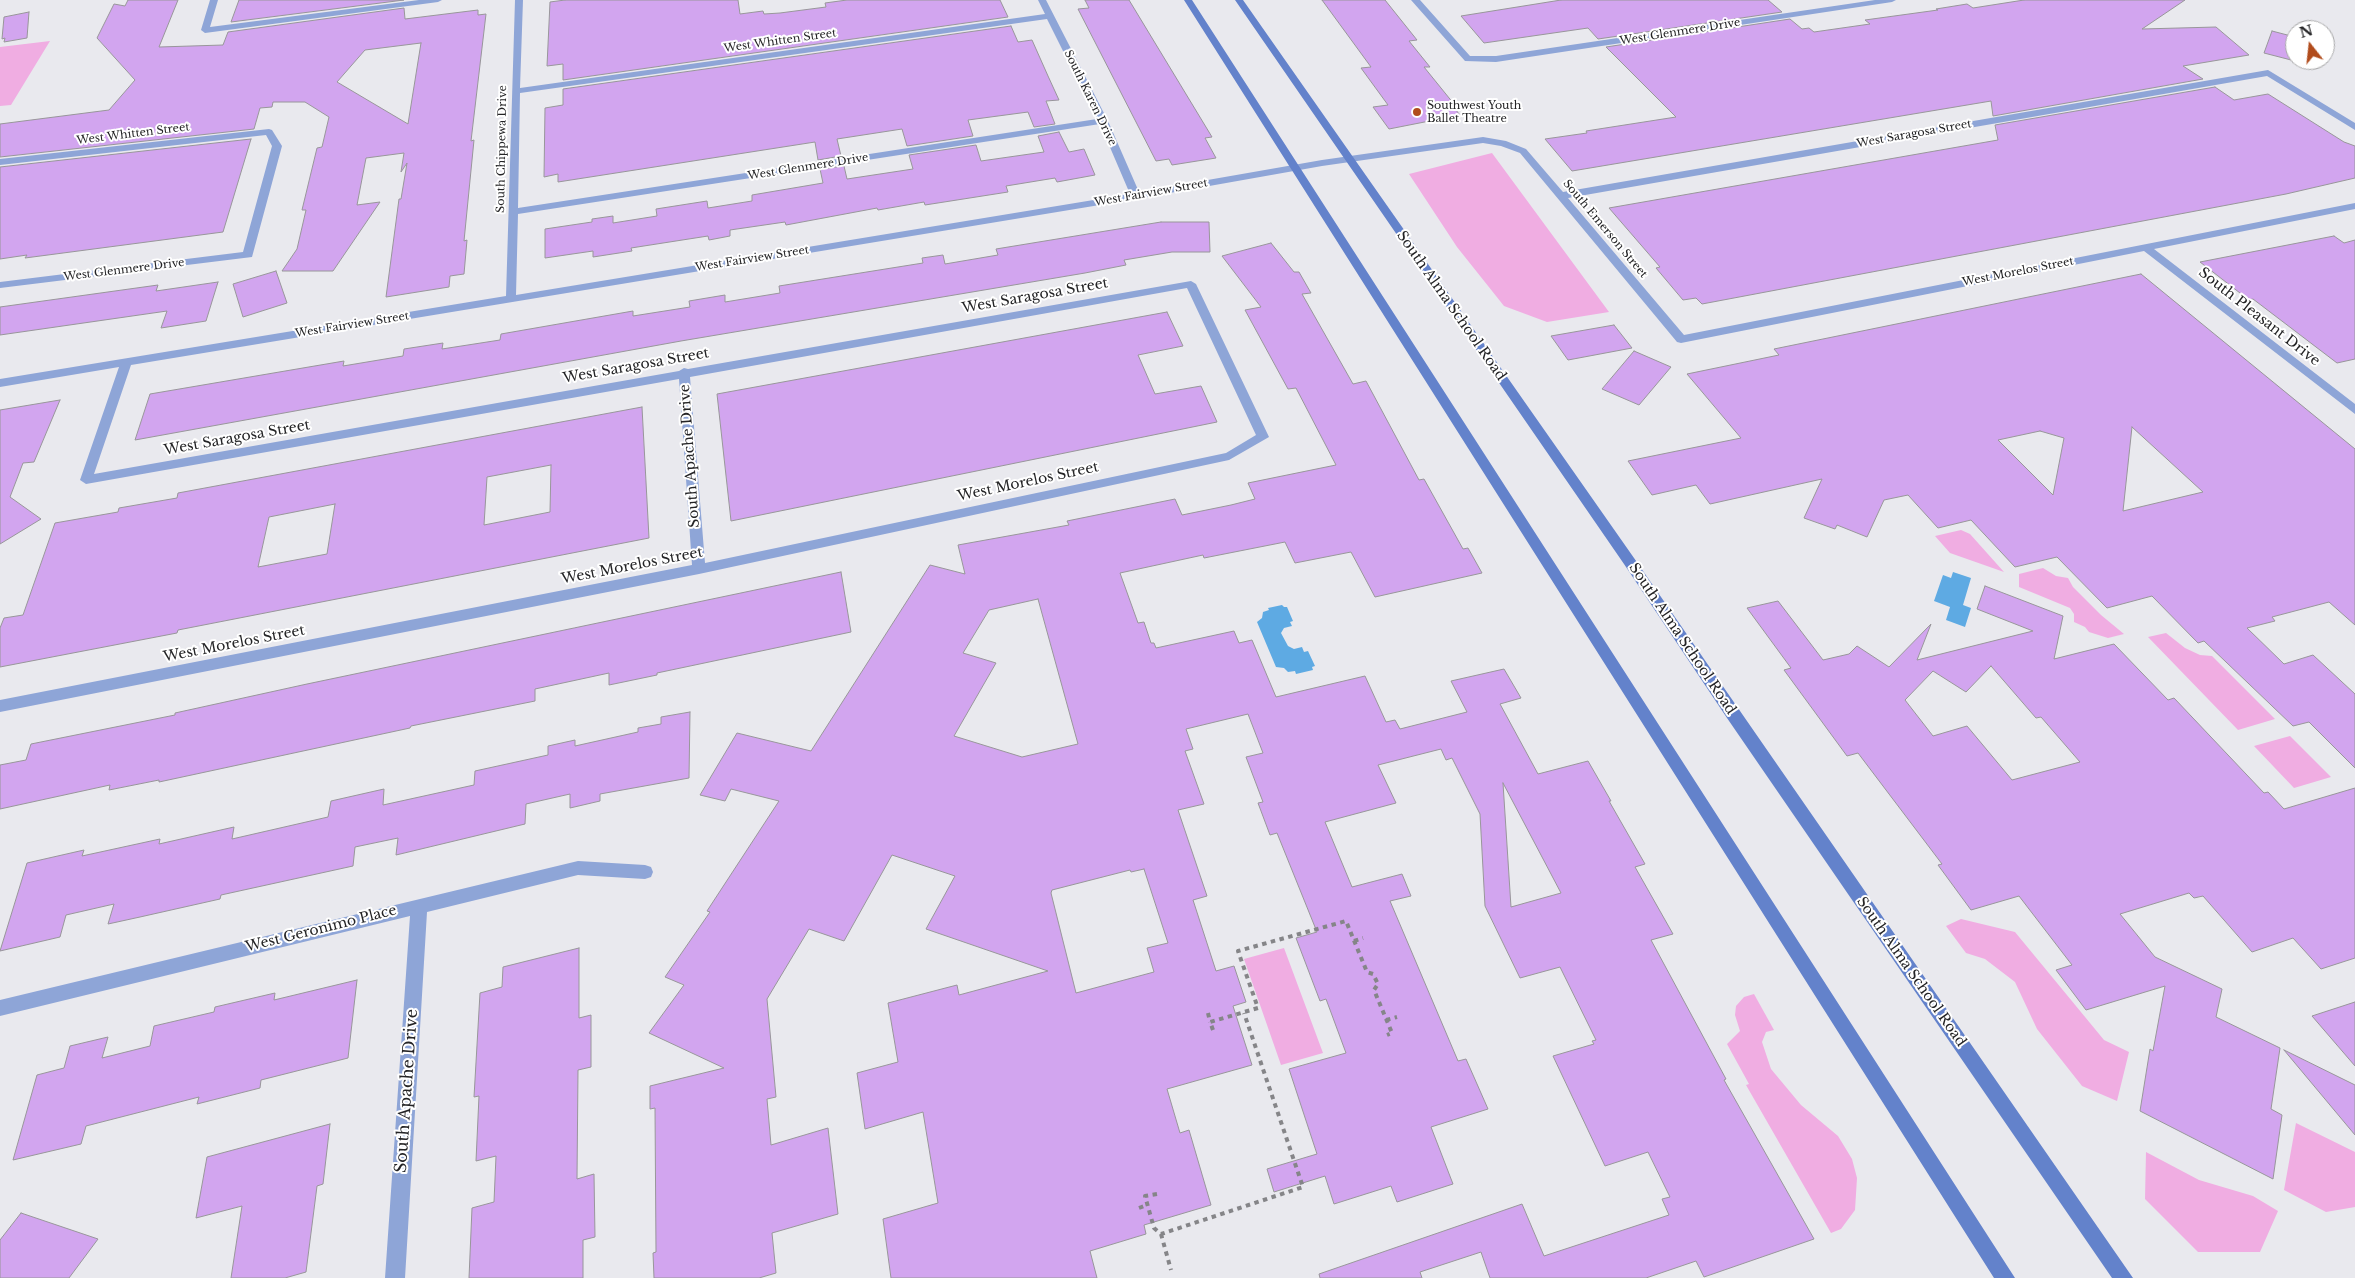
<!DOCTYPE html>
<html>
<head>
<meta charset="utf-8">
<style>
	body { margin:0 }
	#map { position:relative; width:2355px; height:1278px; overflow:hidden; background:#e9e9ee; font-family:"Libre Baskerville",serif }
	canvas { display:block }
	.north { position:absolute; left:2285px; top:20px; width:50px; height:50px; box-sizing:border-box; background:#fff; border:1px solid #a7a7a8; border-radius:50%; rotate:344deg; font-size:14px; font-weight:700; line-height:20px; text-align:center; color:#242426 }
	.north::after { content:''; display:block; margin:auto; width:18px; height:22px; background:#b14c1c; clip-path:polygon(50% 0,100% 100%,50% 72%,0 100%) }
</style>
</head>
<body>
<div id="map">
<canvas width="2355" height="1278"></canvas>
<div class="north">N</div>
</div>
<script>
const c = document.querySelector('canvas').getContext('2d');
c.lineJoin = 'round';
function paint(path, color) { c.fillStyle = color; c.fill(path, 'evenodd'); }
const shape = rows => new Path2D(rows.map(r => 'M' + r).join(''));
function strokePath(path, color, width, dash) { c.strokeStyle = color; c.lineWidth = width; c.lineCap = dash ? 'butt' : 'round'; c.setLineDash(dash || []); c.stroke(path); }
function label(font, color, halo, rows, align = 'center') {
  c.font = font + ' "Libre Baskerville",serif'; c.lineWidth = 4; c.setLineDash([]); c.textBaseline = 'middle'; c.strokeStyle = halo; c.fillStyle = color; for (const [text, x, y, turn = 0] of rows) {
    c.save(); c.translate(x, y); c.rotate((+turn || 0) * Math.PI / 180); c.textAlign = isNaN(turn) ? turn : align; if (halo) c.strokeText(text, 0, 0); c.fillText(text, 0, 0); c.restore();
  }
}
paint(shape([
	[50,41,11,105,0,106,0,47],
	[1492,153,1609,312,1547,322,1504,306,1457,247,1409,174],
	[1961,530,1970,534,2004,572,1950,553,1935,536],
	[2043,568,2056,576,2068,578,2073,587,2101,615,2124,634,2108,638,2089,632,2085,627,2074,622,2074,614,2070,608,2019,587,2019,574],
	[2166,633,2185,648,2200,655,2212,656,2275,719,2238,730,2148,637],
	[2290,736,2331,777,2294,788,2254,746],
	[1961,919,2015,932,2104,1040,2129,1052,2117,1101,2082,1086,2037,1029,2015,982,1985,959,1966,953,1946,926],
	[1284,948,1323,1053,1281,1065,1244,959],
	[1754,994,1774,1030,1766,1032,1762,1042,1771,1069,1801,1105,1838,1136,1852,1159,1857,1178,1855,1210,1841,1229,1831,1233,1746,1085,1749,1084,1727,1044,1740,1031,1735,1015,1736,1006,1744,997],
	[2296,1123,2355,1152,2355,1207,2326,1212,2284,1190],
	[2146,1152,2199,1180,2253,1196,2278,1211,2260,1252,2198,1252,2145,1199]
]), '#f0ade2');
paint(shape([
	[1953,572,1971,578,1963,605,1971,608,1965,627,1946,620,1950,607,1934,601,1943,575,1951,578],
	[1282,605,1284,607,1287,607,1293,621,1290,622,1292,626,1284,628,1281,633,1288,646,1294,649,1302,647,1304,652,1308,651,1315,666,1312,667,1313,670,1296,674,1295,671,1288,672,1284,668,1276,667,1257,622,1262,618,1263,612,1269,610,1268,608]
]), '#5eaae3');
const building = shape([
	[128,0,178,0,159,47,223,45,228,32,404,8,405,19,478,10,478,15,486,14,471,141,474,140,464,241,467,240,464,274,450,276,449,287,386,297,399,199,401,199,407,163,401,172,404,153,366,158,357,205,380,202,333,271,282,271,297,249,306,210,302,210,317,148,322,147,329,117,305,102,273,102,272,107,260,108,254,129,0,157,0,124,109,110,135,80,97,38,114,4,125,6,128,0],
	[421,43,408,124,337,82,365,50,421,43],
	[239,0,404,0,231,22,239,0],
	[565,0,738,0,740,14,763,11,764,14,780,13,826,7,825,3,847,0,1000,0,1008,17,563,80,563,64,547,66,550,2,565,0],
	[1085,0,1129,0,1212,137,1205,138,1216,158,1172,165,1169,159,1156,161,1078,9,1089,8,1085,0],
	[1322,0,1385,0,1417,40,1409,41,1430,67,1424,67,1458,109,1455,109,1460,115,1389,129,1373,107,1388,105,1361,68,1371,67,1322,0],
	[1561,0,1768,0,1782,12,1598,39,1588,28,1484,43,1461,16,1561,0],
	[2024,0,2185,0,2142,29,2216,27,2249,55,2183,66,2203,79,1993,116,1991,101,1572,171,1545,139,1587,133,1586,131,1676,117,1606,47,1790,19,1802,29,1809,28,1814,32,1870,24,1865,20,1938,10,1936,9,1967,4,1973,8,2024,0],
	[29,12,27,38,4,42,5,38,2,39,4,17,29,12],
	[1011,26,1018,42,1032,40,1048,76,1059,100,1046,101,1055,124,1034,127,1028,112,968,120,973,136,907,146,902,129,837,139,841,156,818,160,815,142,558,182,558,174,544,177,545,108,563,105,563,89,1011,26],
	[2272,31,2295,37,2295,61,2264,53,2272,31],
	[2215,87,2234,100,2268,94,2344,142,2355,146,2355,178,2286,194,1702,304,1696,298,1683,300,1656,268,1660,267,1609,208,1998,140,1995,125,2215,87],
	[1059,132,1069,152,1084,149,1095,175,1057,182,1055,178,1006,186,1008,192,925,205,924,202,878,210,877,208,786,225,785,222,730,230,730,236,709,240,708,236,631,248,632,251,593,257,593,251,545,258,545,229,592,222,592,219,613,216,613,223,657,216,656,209,707,201,708,208,752,201,752,195,823,183,820,169,844,166,847,179,913,169,909,155,976,145,981,161,1044,152,1038,136,1059,132],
	[251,139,223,232,25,258,27,255,0,259,0,167,251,139],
	[1161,222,1209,222,1210,252,1172,252,1124,260,1126,265,1085,273,681,341,135,440,150,394,344,361,343,366,403,356,404,349,443,343,442,349,500,340,501,334,633,311,633,316,690,307,689,301,725,295,725,302,780,293,779,286,923,263,922,258,943,255,945,264,998,255,996,249,1161,222],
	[2334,236,2344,243,2355,240,2355,359,2337,363,2253,299,2249,300,2200,262,2334,236],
	[1271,243,1294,272,1299,272,1311,293,1302,294,1353,384,1366,381,1419,480,1424,479,1463,549,1468,548,1482,573,1375,597,1351,552,1295,563,1285,542,1204,558,1203,555,1120,573,1138,623,1144,622,1151,643,1154,643,1156,648,1234,631,1239,643,1252,640,1276,697,1365,676,1386,722,1395,720,1400,729,1467,712,1451,681,1504,669,1521,698,1500,704,1538,774,1588,761,1611,801,1609,801,1645,864,1635,867,1673,934,1651,940,1726,1079,1724,1080,1814,1239,1704,1277,1696,1261,1646,1278,1490,1278,1481,1252,1420,1272,1422,1278,1320,1278,1319,1274,1522,1204,1544,1256,1669,1215,1662,1199,1670,1197,1648,1152,1605,1166,1553,1056,1594,1044,1592,1041,1596,1040,1560,967,1520,978,1485,906,1480,814,1452,758,1446,760,1441,749,1378,765,1396,803,1325,822,1352,887,1402,874,1411,896,1390,901,1458,1061,1466,1059,1488,1109,1431,1127,1453,1184,1397,1202,1391,1186,1334,1204,1325,1176,1274,1192,1267,1169,1317,1154,1289,1069,1346,1053,1326,999,1320,1001,1296,938,1317,932,1277,833,1270,835,1258,803,1263,802,1246,757,1263,753,1248,714,1186,729,1193,749,1185,751,1204,804,1178,810,1207,896,1193,900,1216,971,1234,966,1246,1002,1233,1006,1252,1065,1167,1089,1180,1133,1189,1130,1211,1205,1144,1225,1146,1234,1090,1251,1097,1278,891,1278,883,1219,938,1203,923,1112,865,1129,857,1073,898,1062,888,1003,957,985,959,995,1048,971,926,929,955,876,892,855,844,941,809,929,767,999,776,1097,767,1099,771,1145,828,1128,838,1214,772,1233,776,1273,759,1278,654,1278,653,1253,656,1252,655,1108,650,1109,650,1086,724,1068,649,1033,684,985,665,977,710,912,707,911,779,801,731,789,725,801,700,795,737,733,811,751,930,565,965,574,958,545,1069,525,1067,521,1175,499,1182,515,1231,505,1255,499,1248,483,1336,465,1296,388,1288,389,1245,310,1261,307,1222,256,1271,243],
	[1038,599,1078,744,1022,757,954,736,996,663,963,653,989,610,1038,599],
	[1503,783,1561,893,1511,907,1503,783],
	[1144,869,1168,943,1147,948,1154,972,1076,993,1051,893,1052,890,1130,870,1131,872,1144,869],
	[276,271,287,303,243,317,233,284,276,271],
	[2141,274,2355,449,2355,625,2329,602,2272,617,2275,621,2247,628,2284,664,2313,655,2355,694,2355,768,2309,722,2293,726,2204,641,2198,643,2152,596,2107,608,2057,557,2015,567,1971,520,1938,528,1908,495,1884,500,1867,537,1837,525,1835,529,1804,518,1822,479,1710,504,1696,485,1652,495,1628,461,1741,438,1687,374,1779,355,1774,349,2141,274],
	[2132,427,2203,492,2123,511,2132,427],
	[2040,431,2064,438,2053,495,1998,440,2040,431],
	[218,282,206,321,161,328,167,311,0,335,0,307,158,285,156,291,218,282],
	[1167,312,1183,346,1138,355,1155,394,1201,386,1217,422,731,521,717,394,1167,312],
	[1614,325,1632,348,1568,360,1551,336,1614,325],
	[1634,351,1671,367,1639,405,1602,389,1634,351],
	[60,400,34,462,23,463,10,497,41,519,0,544,0,410,60,400],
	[642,407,649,538,178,630,177,633,0,667,0,628,4,618,23,615,55,523,118,512,119,508,177,498,178,493,642,407],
	[551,465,550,512,484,525,487,477,551,465],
	[335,504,327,554,258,567,269,517,335,504],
	[841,572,851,632,657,673,657,675,609,685,609,673,535,689,535,701,411,726,410,728,159,782,159,780,109,790,110,785,0,809,0,765,26,760,31,744,175,715,175,713,307,684,841,572],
	[1985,586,2063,616,2054,659,2114,644,2168,700,2174,698,2264,793,2268,792,2284,809,2355,788,2355,958,2321,969,2293,938,2252,952,2203,896,2194,898,2189,893,2120,914,2155,957,2222,989,2216,1017,2280,1048,2271,1109,2282,1115,2273,1179,2140,1111,2150,1049,2153,1051,2165,986,2086,1010,2056,970,2072,965,2019,896,1971,910,1938,865,1942,864,1858,753,1847,756,1784,670,1791,668,1747,608,1778,601,1823,660,1849,654,1857,646,1889,667,1931,624,1917,660,2033,631,1977,609,1985,586],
	[1991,666,2036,718,2041,717,2080,762,2012,780,1967,726,1933,736,1905,700,1933,671,1966,692,1991,666],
	[690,712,689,778,600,794,600,801,570,808,570,794,526,804,525,824,396,855,398,838,355,847,353,866,221,895,220,899,140,917,108,924,114,904,66,915,60,937,0,951,27,863,84,850,82,856,160,839,159,844,234,827,232,839,328,817,331,801,384,789,383,805,474,785,475,771,548,755,548,746,575,740,575,746,638,732,638,728,661,724,661,717,690,712],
	[579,948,579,1018,591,1015,591,1067,578,1070,577,1179,594,1174,595,1237,583,1240,583,1278,469,1278,472,1208,494,1202,496,1156,476,1161,479,1096,474,1097,480,993,502,987,503,967,579,948],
	[357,980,348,1058,261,1080,260,1088,197,1104,199,1097,86,1126,81,1144,13,1160,37,1075,64,1068,70,1046,108,1037,102,1058,150,1046,154,1026,214,1012,215,1007,275,993,274,1000,357,980],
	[2355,1002,2355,1066,2312,1016,2355,1002],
	[2284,1050,2355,1085,2355,1135,2284,1050],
	[330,1124,323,1184,317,1186,306,1272,285,1278,231,1278,242,1206,196,1218,207,1157,330,1124],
	[21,1213,98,1239,69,1278,0,1278,0,1240,21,1213]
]);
paint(building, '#d2a5ef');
strokePath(building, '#98969a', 1);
strokePath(shape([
	[1354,941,1363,938],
	[1208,1013,1210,1022],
	[1386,1020,1397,1017],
	[1213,1030,1210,1022,1258,1008,1238,951,1346,921,1367,972,1373,974,1378,984,1374,990,1392,1033,1387,1035],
	[1157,1194,1145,1196,1154,1228,1161,1234,1303,1187,1244,1013],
	[1139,1208,1147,1205],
	[1161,1234,1171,1270]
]), '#858588', 4, [4.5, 4.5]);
paint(shape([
	[210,0,218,0,210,27,419,0,442,0,438,2,205,33,201,30,210,0],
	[515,0,523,0,520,88,1045,14,1038,0,1046,0,1108,121,1139,192,1322,160,1483,137,1506,141,1526,149,1563,192,2268,70,2355,123,2355,130,2267,76,1568,198,1684,335,2355,203,2355,209,2154,249,2355,404,2355,414,2144,251,1681,343,1677,342,1520,153,1501,146,1483,143,1322,166,1136,199,131,365,94,474,679,371,684,368,688,369,1191,281,1196,284,1269,437,1229,460,699,574,0,712,0,700,692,565,679,379,86,484,80,480,119,367,0,387,0,379,506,296,515,0],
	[1047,19,1097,119,518,208,520,93,1047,19],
	[1100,124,1130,194,516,295,518,214,1100,124],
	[1187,288,1256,435,1226,453,705,563,690,377,1187,288],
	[1411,0,1420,0,1470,56,1496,56,1875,0,1896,0,1892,2,1496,62,1465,61,1411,0],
	[269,129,272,130,282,146,252,257,0,288,0,282,243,252,272,146,266,135,0,165,0,159,269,129],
	[578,861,645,865,651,867,653,872,651,877,645,879,578,875,427,912,405,1278,385,1278,410,916,0,1016,0,1000,578,861]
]), '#8ea5d7');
paint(shape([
	[1184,0,1192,0,2015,1278,1994,1278,1184,0],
	[1235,0,1243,0,1634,558,2133,1278,2112,1278,1727,718,1624,564,1235,0]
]), '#6382cb');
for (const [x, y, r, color] of [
	[1417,112,5,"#b14c1c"]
]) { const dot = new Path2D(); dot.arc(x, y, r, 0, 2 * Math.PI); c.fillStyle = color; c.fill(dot); strokePath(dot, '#fff', 2); }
label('11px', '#242426', '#fff', [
	["West Glenmere Drive",1680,32,-9],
	["West Whitten Street",780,41,-8],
	["South Karen Drive",1090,98,64],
	["West Whitten Street",133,134,-7],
	["West Saragosa Street",1914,134,-10],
	["South Chippewa Drive",502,149,-89],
	["West Glenmere Drive",808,167,-9],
	["West Fairview Street",1151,193,-10],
	["South Emerson Street",1605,229,50],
	["West Fairview Street",752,259,-9],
	["West Glenmere Drive",124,270,-7],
	["West Morelos Street",2018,272,-11],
	["West Fairview Street",352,325,-9]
]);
label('11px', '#242426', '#fff', [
	["Southwest Youth",1427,106],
	["Ballet Theatre",1427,119]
], 'left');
label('14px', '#242426', '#fff', [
	["West Saragosa Street",1035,296,-10],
	["South Alma School Road",1451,306,55],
	["South Pleasant Drive",2259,317,38],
	["West Saragosa Street",636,366,-10],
	["West Saragosa Street",237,438,-10],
	["South Apache Drive",690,456,-94],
	["West Morelos Street",1028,482,-12],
	["West Morelos Street",632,566,-11],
	["South Alma School Road",1682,639,56],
	["West Morelos Street",234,644,-11],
	["West Geronimo Place",321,929,-14],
	["South Alma School Road",1911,972,55]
]);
label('16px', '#242426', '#fff', [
	["South Apache Drive",407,1091,-86]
]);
</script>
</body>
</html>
